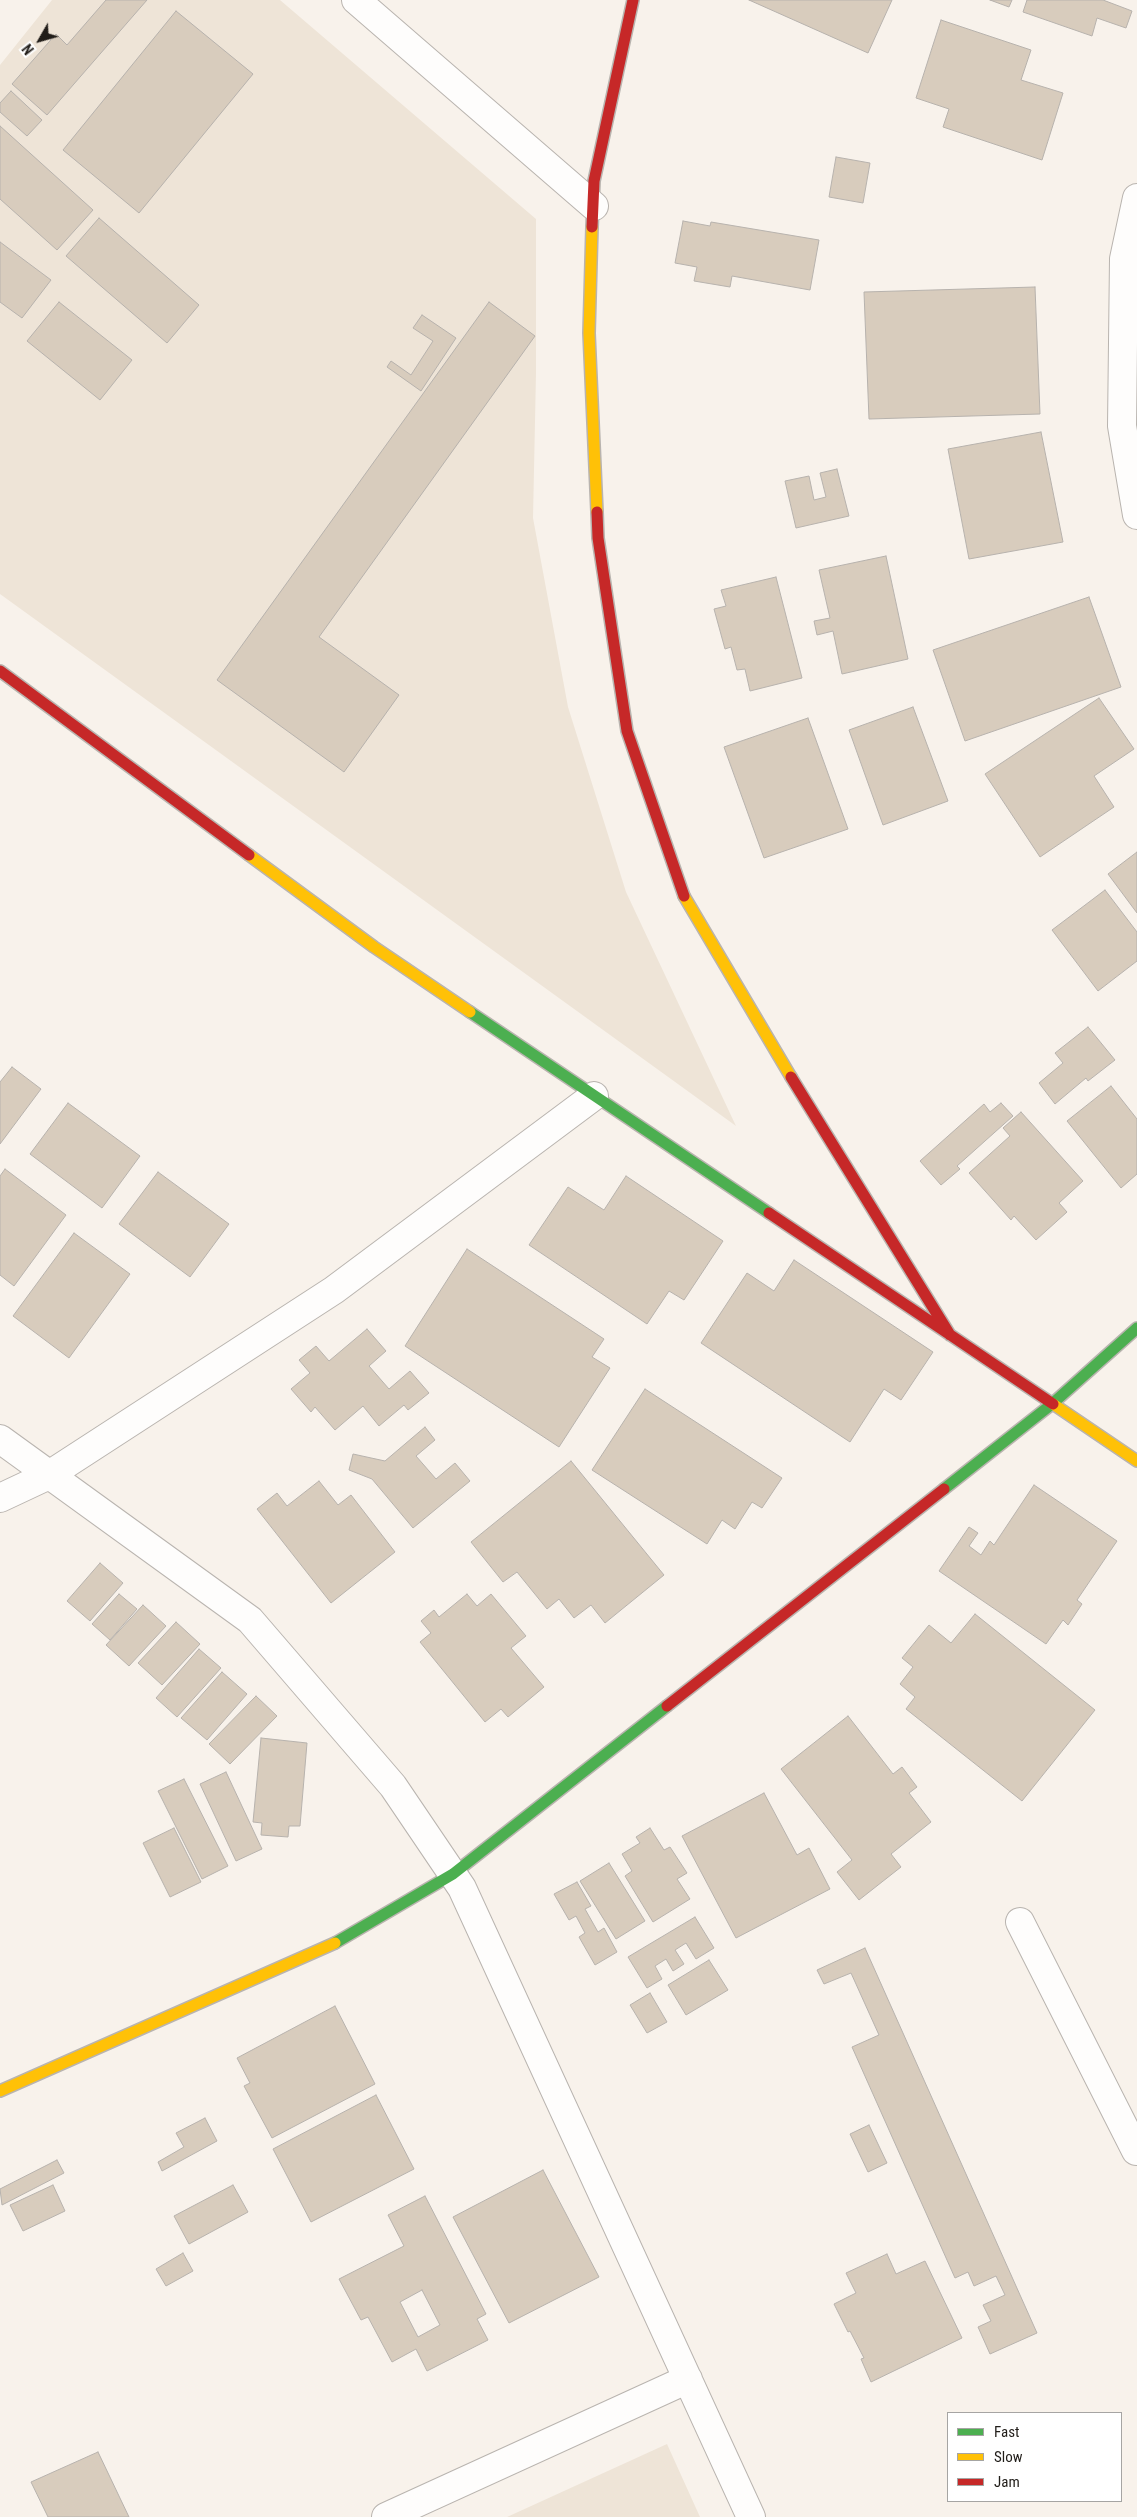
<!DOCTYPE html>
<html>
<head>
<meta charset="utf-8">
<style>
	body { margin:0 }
	#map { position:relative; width:1137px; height:2517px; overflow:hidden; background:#f8f2eb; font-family:"Roboto Condensed",sans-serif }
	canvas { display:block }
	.legend { position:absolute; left:947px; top:2412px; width:175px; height:90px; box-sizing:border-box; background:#fff; border:1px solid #a6a5a3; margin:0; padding:6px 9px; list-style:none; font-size:15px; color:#211d19 }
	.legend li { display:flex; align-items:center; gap:10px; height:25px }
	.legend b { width:25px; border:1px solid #a6a5a3 }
	.north { position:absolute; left:15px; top:15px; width:50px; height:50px; -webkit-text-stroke:4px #fff; paint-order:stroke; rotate:232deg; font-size:14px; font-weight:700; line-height:20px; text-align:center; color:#211d19 }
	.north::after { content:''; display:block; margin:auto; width:18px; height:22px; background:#211d19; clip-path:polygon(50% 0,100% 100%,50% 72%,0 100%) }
</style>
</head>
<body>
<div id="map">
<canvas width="1137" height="2517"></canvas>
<ul class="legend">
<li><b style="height:6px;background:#4caf50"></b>Fast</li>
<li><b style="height:6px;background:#ffc107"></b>Slow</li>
<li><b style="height:6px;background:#c62828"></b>Jam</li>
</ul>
<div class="north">N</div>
</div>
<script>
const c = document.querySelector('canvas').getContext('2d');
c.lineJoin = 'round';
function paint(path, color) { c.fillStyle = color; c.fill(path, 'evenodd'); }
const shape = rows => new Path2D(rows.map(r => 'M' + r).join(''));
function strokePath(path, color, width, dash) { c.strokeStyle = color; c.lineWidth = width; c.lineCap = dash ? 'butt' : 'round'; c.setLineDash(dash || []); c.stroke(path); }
paint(shape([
	[52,0,280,0,536,219,536,373,533,518,568,707,626,892,736,1126,0,594,0,65],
	[667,2444,700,2517,507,2517]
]), '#eee4d7');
const building = shape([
	[106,0,147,0,47,115,12,84,56,34,67,45,106,0],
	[749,0,892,0,868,53,749,0],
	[990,0,1012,0,1009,7,990,0],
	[1027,0,1103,0,1132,11,1126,28,1097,18,1092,36,1023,12,1027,0],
	[176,11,253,74,139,213,63,150,176,11],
	[941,20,1031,50,1021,80,1063,93,1042,160,943,127,949,109,916,98,941,20],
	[11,91,42,120,27,136,0,112,0,103,11,91],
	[0,126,93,210,57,250,0,199,0,126],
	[836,157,870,163,863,203,829,197,836,157],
	[99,218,199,305,167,343,66,256,99,218],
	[683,221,710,226,711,222,819,240,810,290,732,276,730,287,694,281,697,267,675,263,683,221],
	[0,242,51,280,22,318,0,302,0,242],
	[1035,287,1040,414,869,419,864,292,1035,287],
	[59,302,132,360,100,400,27,341,59,302],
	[489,302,535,336,319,637,399,695,344,772,217,680,489,302],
	[422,315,456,338,421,391,387,367,391,361,411,375,433,341,413,328,422,315],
	[1041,432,1063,542,969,559,948,449,1041,432],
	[837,469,849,516,796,528,785,481,809,476,814,500,826,497,820,473,837,469],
	[886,556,908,659,842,674,833,631,817,635,814,621,830,618,819,570,886,556],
	[776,577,802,678,750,691,745,669,737,670,731,647,725,649,714,609,726,606,721,590,776,577],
	[1089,597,1121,687,965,741,933,650,1089,597],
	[1099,698,1134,749,1094,776,1114,807,1040,857,985,774,1099,698],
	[913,707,948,801,883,825,849,730,913,707],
	[808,718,848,829,764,858,724,747,808,718],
	[1137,852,1137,913,1108,874,1137,852],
	[1105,890,1137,932,1137,961,1098,991,1052,930,1105,890],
	[1088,1027,1115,1060,1088,1081,1086,1078,1055,1104,1039,1083,1063,1063,1055,1053,1088,1027],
	[12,1067,41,1089,0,1144,0,1082,12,1067],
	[1111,1086,1137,1119,1137,1174,1121,1188,1067,1121,1111,1086],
	[68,1103,140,1156,102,1208,30,1154,68,1103],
	[1001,1103,1013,1116,957,1166,960,1169,941,1185,920,1161,984,1104,990,1112,1001,1103],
	[1021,1112,1083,1181,1059,1203,1067,1212,1036,1240,1014,1216,1011,1220,969,1173,1010,1136,1003,1128,1021,1112],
	[5,1169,66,1215,14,1286,0,1275,0,1176,5,1169],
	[158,1172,229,1224,190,1277,119,1224,158,1172],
	[626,1176,723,1241,684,1300,669,1291,647,1324,529,1245,568,1187,604,1210,626,1176],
	[74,1233,130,1274,69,1358,13,1316,74,1233],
	[467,1249,604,1339,592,1357,610,1368,559,1447,405,1346,467,1249],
	[794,1260,933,1352,901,1400,884,1389,850,1442,701,1343,747,1273,774,1291,794,1260],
	[367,1329,386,1351,369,1366,389,1389,410,1371,429,1393,408,1410,404,1405,379,1426,363,1406,335,1430,315,1407,311,1412,291,1389,310,1373,299,1360,316,1346,329,1361,367,1329],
	[645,1389,782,1478,762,1508,752,1502,735,1529,722,1520,707,1544,592,1470,645,1389],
	[425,1427,435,1440,416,1456,436,1479,455,1463,470,1481,413,1528,372,1479,349,1470,353,1454,385,1461,425,1427],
	[571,1461,664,1575,605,1623,591,1605,574,1618,559,1599,547,1609,517,1572,503,1582,471,1542,571,1461],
	[319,1481,338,1505,351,1495,395,1552,331,1603,257,1509,277,1493,287,1506,319,1481],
	[1034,1485,1117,1541,1077,1600,1082,1604,1068,1625,1063,1620,1046,1644,939,1571,969,1527,978,1533,969,1546,981,1555,990,1541,994,1545,1034,1485],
	[100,1563,123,1583,90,1621,67,1601,100,1563],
	[119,1594,137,1609,110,1640,92,1624,119,1594],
	[467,1594,477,1606,491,1594,526,1636,511,1648,544,1687,508,1717,501,1709,485,1722,420,1642,431,1633,421,1621,434,1610,439,1617,467,1594],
	[143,1605,166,1626,129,1666,106,1645,143,1605],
	[975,1614,1095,1710,1022,1801,906,1709,915,1697,900,1684,913,1667,902,1658,929,1625,951,1643,975,1614],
	[176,1622,200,1644,162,1685,138,1663,176,1622],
	[199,1649,221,1668,177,1717,156,1698,199,1649],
	[222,1672,247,1694,207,1740,181,1718,222,1672],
	[256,1696,277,1716,230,1764,209,1744,256,1696],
	[848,1716,893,1774,902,1767,917,1787,909,1793,931,1822,891,1854,901,1867,859,1900,837,1872,852,1860,781,1769,848,1716],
	[261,1738,307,1743,300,1826,289,1826,288,1837,261,1835,262,1823,253,1822,261,1738],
	[226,1772,262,1849,236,1861,200,1784,226,1772],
	[184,1779,228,1866,202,1879,158,1791,184,1779],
	[764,1793,797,1855,809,1848,830,1889,736,1938,682,1836,764,1793],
	[174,1828,201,1882,170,1897,143,1843,174,1828],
	[650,1828,664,1850,670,1847,687,1873,677,1879,690,1899,653,1922,625,1876,632,1871,622,1854,640,1843,636,1837,650,1828],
	[609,1863,645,1921,616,1939,580,1881,609,1863],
	[577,1882,591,1906,585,1909,598,1932,604,1928,617,1952,595,1965,579,1937,585,1933,576,1916,569,1920,554,1894,577,1882],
	[695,1917,714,1948,696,1959,686,1943,675,1950,684,1964,673,1971,666,1959,655,1966,662,1979,647,1988,628,1957,695,1917],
	[865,1948,1037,2333,990,2354,978,2327,991,2321,983,2305,1005,2295,996,2276,974,2286,968,2272,955,2278,852,2047,879,2035,851,1973,824,1984,817,1970,865,1948],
	[709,1960,728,1990,686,2015,668,1985,709,1960],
	[650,1993,667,2022,647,2033,630,2005,650,1993],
	[335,2006,375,2084,272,2138,244,2086,250,2083,237,2058,335,2006],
	[376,2095,414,2169,311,2222,273,2149,376,2095],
	[205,2118,217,2141,162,2171,158,2162,184,2147,176,2133,205,2118],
	[869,2125,887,2163,868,2172,850,2134,869,2125],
	[57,2160,64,2173,2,2205,0,2189,57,2160],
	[543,2170,599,2277,509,2323,453,2217,543,2170],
	[53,2185,65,2211,23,2231,10,2205,53,2185],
	[233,2185,248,2212,189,2244,174,2216,233,2185],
	[425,2196,486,2314,477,2319,488,2340,427,2371,416,2349,392,2362,368,2317,361,2320,339,2279,404,2246,388,2215,425,2196],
	[422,2290,440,2325,418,2337,400,2302,422,2290],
	[183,2253,193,2271,166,2286,156,2269,183,2253],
	[887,2254,896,2274,925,2261,962,2338,871,2382,861,2359,864,2358,850,2331,848,2332,834,2304,856,2293,846,2273,887,2254],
	[98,2452,129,2517,48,2517,31,2482,98,2452]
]);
paint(building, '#d8ccbd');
strokePath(building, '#b7b2ad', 1);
const street = shape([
	[356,0,594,206],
	[1137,198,1124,259,1122,426,1137,515],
	[0,1439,250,1620,393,1786,462,1888,751,2517],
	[0,1498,49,1475,334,1290,594,1096],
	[1020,1922,1136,2151],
	[386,2517,688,2379]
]);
const fast = shape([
	[470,1012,769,1213],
	[944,1489,1052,1404,1137,1328],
	[335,1943,453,1874,667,1706]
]);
const slow = shape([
	[592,227,589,333,597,512],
	[249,855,374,947,470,1012],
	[684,896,791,1077],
	[1053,1404,1137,1461],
	[0,2091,335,1943]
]);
const jam = shape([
	[592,227,594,181,633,0],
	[597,512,598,538,627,731,684,896],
	[0,671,249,855],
	[791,1077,950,1335],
	[769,1213,1053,1404],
	[667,1706,944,1489]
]);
strokePath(street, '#b9b4af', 30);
strokePath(fast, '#b9b4af', 14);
strokePath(slow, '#b9b4af', 14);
strokePath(jam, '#b9b4af', 14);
strokePath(street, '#fefdfc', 28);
strokePath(fast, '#4caf50', 11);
strokePath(slow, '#ffc107', 11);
strokePath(jam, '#c62828', 11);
</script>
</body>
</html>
